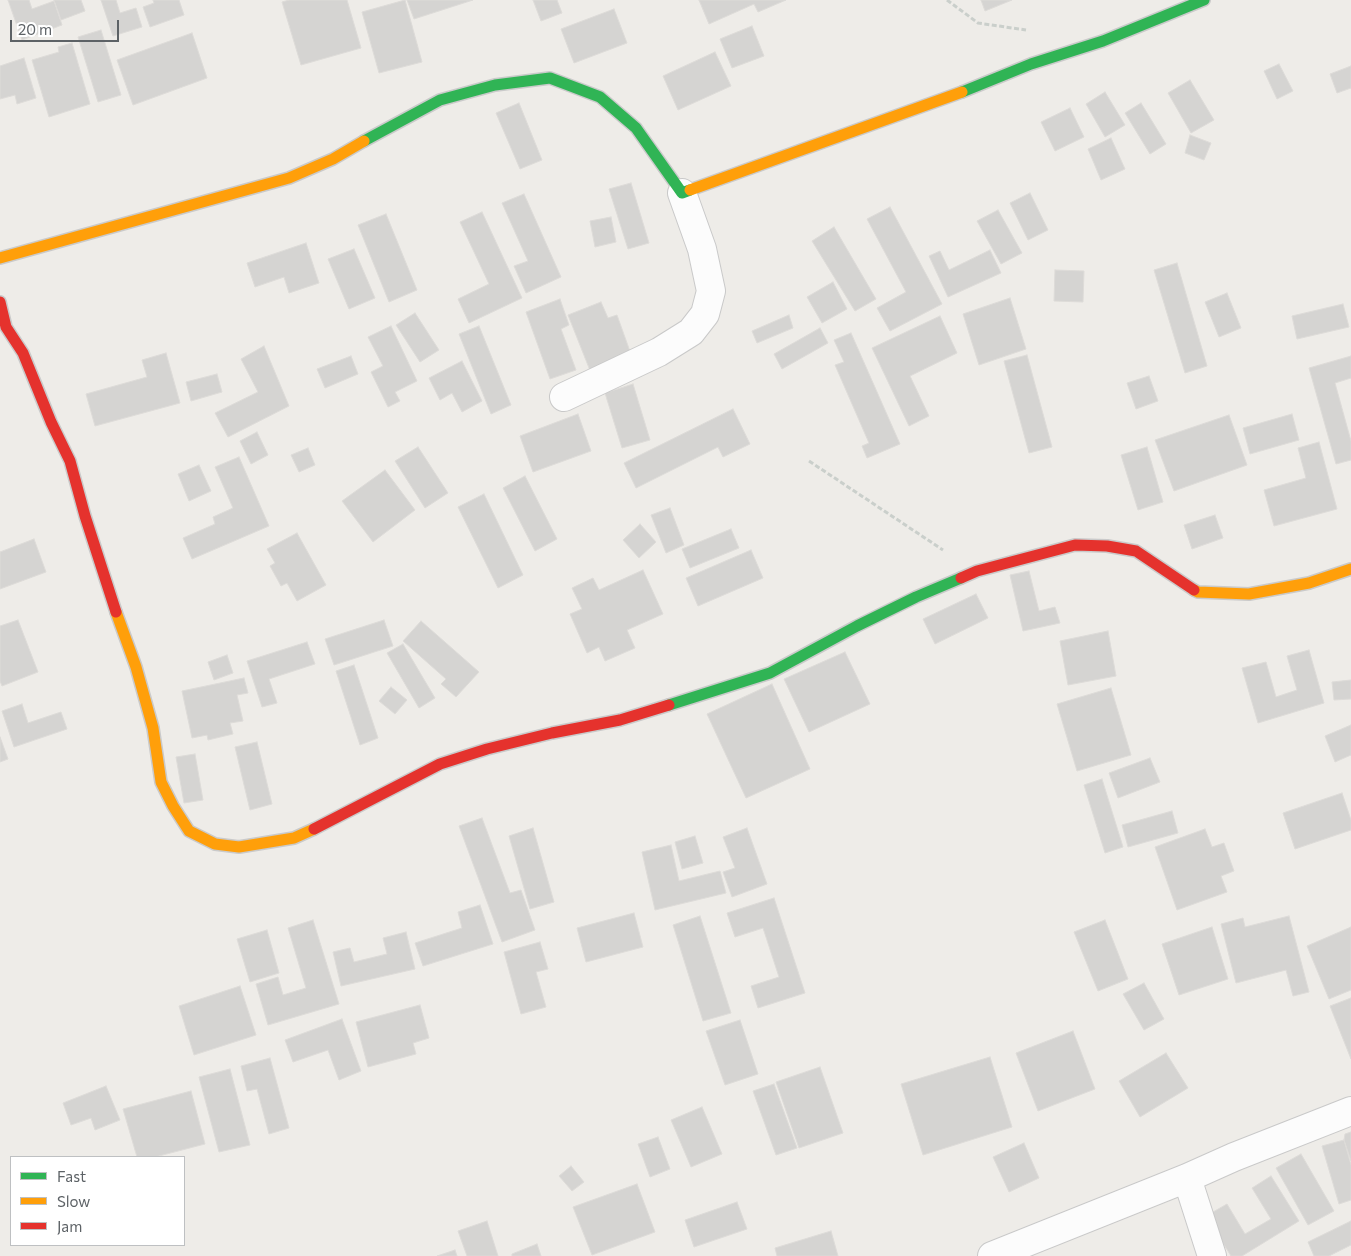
<!DOCTYPE html>
<html>
<head>
<meta charset="utf-8">
<style>
	body { margin:0 }
	#map { position:relative; width:1351px; height:1256px; overflow:hidden; background:#eeece8; font-family:Commissioner,sans-serif }
	canvas { display:block }
	.legend { position:absolute; left:10px; top:1156px; width:175px; height:90px; box-sizing:border-box; background:#fff; border:1px solid #bec0c2; margin:0; padding:6px 9px; list-style:none; font-size:15px; color:#5d6266 }
	.legend li { display:flex; align-items:center; gap:10px; height:25px }
	.legend b { width:25px; border:1px solid #bec0c2 }
	.scale { position:absolute; left:10px; top:20px; width:109px; height:22px; box-sizing:border-box; border:2px solid #5d6266; border-top:0; padding-left:6px; font-size:15px; line-height:18px; white-space:nowrap; color:#5d6266; -webkit-text-stroke:4px #fff; paint-order:stroke }
</style>
</head>
<body>
<div id="map">
<canvas width="1351" height="1256"></canvas>
<ul class="legend">
<li><b style="height:6px;background:#30b455"></b>Fast</li>
<li><b style="height:6px;background:#ff9f0a"></b>Slow</li>
<li><b style="height:6px;background:#e5322d"></b>Jam</li>
</ul>
<div class="scale">20 m</div>
</div>
<script>
const c = document.querySelector('canvas').getContext('2d');
c.lineJoin = 'round';
function paint(path, color) { c.fillStyle = color; c.fill(path, 'evenodd'); }
const shape = rows => new Path2D(rows.map(r => 'M' + r).join(''));
function strokePath(path, color, width, dash) { c.strokeStyle = color; c.lineWidth = width; c.lineCap = dash ? 'butt' : 'round'; c.setLineDash(dash || []); c.stroke(path); }
const building = shape([
	[8,0,29,0,32,9,54,1,62,25,22,40,8,0],
	[54,0,81,0,85,11,61,20,54,0],
	[101,0,116,0,120,13,136,8,142,27,113,36,101,0],
	[153,0,179,0,184,15,150,27,143,7,154,3,153,0],
	[289,0,347,0,361,48,301,65,282,2,289,0],
	[405,0,422,62,379,73,362,12,405,0],
	[407,0,473,0,414,19,407,0],
	[533,0,557,0,562,13,541,21,533,0],
	[699,0,786,0,758,12,754,4,709,24,699,0],
	[981,0,1012,0,985,11,981,0],
	[614,9,627,43,574,63,561,29,614,9],
	[752,26,764,56,732,68,720,39,752,26],
	[101,30,121,95,98,102,78,37,101,30],
	[192,33,207,78,133,105,117,60,192,33],
	[72,43,90,104,49,117,32,60,59,52,58,47,72,43],
	[715,52,731,86,678,110,663,76,715,52],
	[24,58,36,98,17,104,15,95,0,99,0,66,24,58],
	[1279,64,1293,91,1277,99,1264,71,1279,64],
	[1351,66,1351,88,1337,93,1330,74,1351,66],
	[1190,80,1214,120,1191,133,1168,93,1190,80],
	[1105,92,1125,125,1105,137,1086,104,1105,92],
	[519,103,542,160,520,169,496,113,519,103],
	[1141,103,1166,144,1150,154,1125,113,1141,103],
	[1070,108,1084,137,1055,151,1041,122,1070,108],
	[1190,135,1211,143,1204,160,1185,153,1190,135],
	[1111,138,1125,169,1101,180,1088,149,1111,138],
	[631,183,649,243,628,249,609,189,631,183],
	[1030,193,1048,230,1028,240,1010,203,1030,193],
	[524,194,561,277,526,293,514,266,528,261,502,203,524,194],
	[890,207,942,304,890,331,877,308,906,292,867,219,890,207],
	[998,210,1022,253,1001,264,977,221,998,210],
	[482,212,522,298,469,323,458,299,489,284,460,222,482,212],
	[386,214,417,290,389,302,358,225,386,214],
	[611,217,616,242,595,247,590,221,611,217],
	[834,227,876,299,855,311,812,241,834,227],
	[306,243,319,283,289,293,284,277,255,287,247,263,306,243],
	[354,249,375,298,349,309,328,259,354,249],
	[990,250,1001,273,948,297,929,256,940,251,949,270,990,250],
	[1177,263,1207,366,1185,373,1154,270,1177,263],
	[1055,270,1084,271,1083,302,1054,301,1055,270],
	[833,282,847,309,822,323,807,297,833,282],
	[1227,293,1241,328,1219,337,1205,302,1227,293],
	[1010,298,1026,349,979,365,963,314,1010,298],
	[560,299,569,325,561,329,576,370,550,379,526,312,560,299],
	[601,302,608,318,617,315,632,357,591,373,568,315,601,302],
	[1343,304,1349,327,1297,339,1292,316,1343,304],
	[415,313,439,350,420,362,396,325,415,313],
	[789,315,793,328,757,343,752,331,789,315],
	[940,316,957,353,910,376,929,416,909,426,872,348,940,316],
	[391,326,417,381,395,392,400,401,388,407,371,372,383,366,368,337,391,326],
	[479,326,511,405,491,414,459,334,479,326],
	[820,328,828,343,782,369,774,354,820,328],
	[851,333,900,444,867,458,862,446,869,443,835,365,844,362,834,340,851,333],
	[264,346,289,406,228,437,215,413,258,392,241,359,264,346],
	[166,353,180,403,95,426,86,394,147,377,142,360,166,353],
	[1027,355,1052,447,1029,453,1004,361,1027,355],
	[351,356,358,374,325,388,317,369,351,356],
	[1351,356,1351,378,1335,383,1351,441,1351,460,1336,464,1309,368,1351,356],
	[462,361,482,401,462,412,452,393,440,400,429,378,462,361],
	[217,374,222,392,191,401,186,382,217,374],
	[1149,376,1158,401,1136,409,1127,383,1149,376],
	[633,384,650,440,622,448,605,393,633,384],
	[733,409,750,444,723,457,718,447,636,488,624,463,733,409],
	[578,414,591,451,533,472,520,436,578,414],
	[1292,414,1299,440,1250,454,1243,428,1292,414],
	[1229,415,1247,465,1174,491,1155,440,1229,415],
	[257,432,268,455,251,464,240,441,257,432],
	[1319,442,1337,509,1274,526,1264,490,1306,478,1298,448,1319,442],
	[418,447,448,493,425,508,395,461,418,447],
	[1147,447,1163,502,1138,510,1121,455,1147,447],
	[308,448,315,465,299,472,291,455,308,448],
	[239,457,269,526,192,559,183,538,215,524,213,517,233,508,215,467,239,457],
	[199,465,211,491,189,501,178,474,199,465],
	[385,470,415,510,373,542,342,501,385,470],
	[525,476,557,539,535,551,503,488,525,476],
	[484,494,523,575,498,588,458,507,484,494],
	[670,508,684,545,666,553,651,515,670,508],
	[1215,515,1223,538,1192,549,1184,525,1215,515],
	[640,524,656,542,639,558,623,540,640,524],
	[731,529,739,548,690,568,682,549,731,529],
	[297,533,326,585,297,601,287,583,281,586,270,566,275,563,267,549,297,533],
	[34,539,46,572,0,589,0,552,34,539],
	[751,550,763,578,698,606,686,578,751,550],
	[643,570,663,614,627,630,635,648,605,661,599,647,587,653,570,614,582,609,572,588,593,578,599,590,643,570],
	[1029,571,1039,611,1055,607,1060,623,1023,631,1010,575,1029,571],
	[976,594,988,618,935,644,923,619,976,594],
	[18,620,38,672,2,686,0,681,0,626,18,620],
	[384,620,393,646,334,665,325,639,384,620],
	[421,621,479,672,456,697,441,684,446,679,403,641,421,621],
	[1108,631,1116,676,1068,685,1060,641,1108,631],
	[307,642,315,664,269,679,277,703,262,707,247,661,307,642],
	[403,644,435,698,419,708,387,653,403,644],
	[1309,650,1324,703,1258,723,1242,668,1266,662,1276,697,1297,690,1287,656,1309,650],
	[845,652,870,704,809,732,784,679,845,652],
	[227,655,233,673,214,680,208,662,227,655],
	[354,665,378,738,360,745,336,671,354,665],
	[244,678,248,693,237,695,243,721,230,723,233,734,208,740,207,735,192,738,182,691,244,678],
	[1351,680,1351,699,1334,700,1332,682,1351,680],
	[772,684,810,769,746,798,707,714,772,684],
	[391,687,407,700,395,714,379,701,391,687],
	[1111,688,1131,755,1077,771,1057,704,1111,688],
	[22,704,28,723,61,712,67,729,14,747,2,711,22,704],
	[1351,725,1351,755,1335,762,1325,736,1351,725],
	[0,737,8,759,0,762,0,737],
	[257,742,272,804,250,810,235,747,257,742],
	[195,754,203,800,184,803,176,757,195,754],
	[1150,758,1160,782,1118,798,1109,773,1150,758],
	[1102,779,1123,847,1105,853,1084,785,1102,779],
	[1342,793,1351,820,1351,830,1295,849,1283,813,1342,793],
	[1172,811,1178,833,1128,847,1122,825,1172,811],
	[482,818,510,893,521,890,535,930,502,942,459,826,482,818],
	[533,828,554,902,530,909,509,836,533,828],
	[747,828,767,884,732,897,723,872,735,868,723,837,747,828],
	[1205,829,1212,847,1224,843,1234,871,1221,876,1227,892,1177,910,1155,847,1205,829],
	[695,836,703,863,682,869,675,842,695,836],
	[671,845,679,881,720,871,726,893,655,910,642,852,671,845],
	[774,898,805,993,758,1008,751,986,779,977,763,928,735,937,727,913,774,898],
	[480,905,493,944,423,966,415,943,462,928,458,912,480,905],
	[634,913,643,947,586,962,577,928,634,913],
	[700,916,731,1013,703,1021,673,925,700,916],
	[1289,916,1309,992,1293,996,1286,970,1236,983,1221,924,1243,918,1245,927,1289,916],
	[313,920,339,1004,268,1025,256,984,278,977,283,995,306,988,288,928,313,920],
	[1105,920,1128,979,1098,991,1074,932,1105,920],
	[1212,927,1228,979,1179,995,1162,944,1212,927],
	[1351,927,1351,990,1329,999,1307,946,1351,927],
	[267,930,279,973,250,982,237,939,267,930],
	[406,932,415,969,341,986,333,952,350,948,354,962,387,954,383,938,406,932],
	[540,942,548,969,536,972,546,1007,521,1014,504,952,540,942],
	[1144,983,1164,1019,1144,1030,1123,994,1144,983],
	[240,986,256,1035,194,1055,179,1006,240,986],
	[1351,998,1351,1059,1330,1006,1351,998],
	[420,1005,429,1038,413,1043,416,1054,368,1067,356,1022,420,1005],
	[342,1019,361,1071,339,1080,328,1050,293,1062,285,1040,342,1019],
	[740,1020,758,1074,725,1085,706,1031,740,1020],
	[1073,1031,1095,1089,1038,1111,1016,1053,1073,1031],
	[1166,1053,1188,1088,1140,1117,1119,1081,1166,1053],
	[990,1057,1012,1127,923,1155,901,1084,990,1057],
	[270,1058,289,1128,269,1134,257,1089,247,1091,241,1066,270,1058],
	[820,1067,843,1133,799,1148,776,1082,820,1067],
	[230,1069,250,1145,219,1152,199,1077,230,1069],
	[774,1084,797,1148,776,1155,753,1091,774,1084],
	[106,1086,120,1120,95,1130,91,1118,71,1125,63,1103,106,1086],
	[191,1091,205,1144,155,1157,137,1157,123,1109,191,1091],
	[702,1107,722,1154,691,1167,671,1120,702,1107],
	[1351,1132,1351,1161,1344,1140,1345,1134,1351,1132],
	[658,1137,670,1169,650,1177,638,1144,658,1137],
	[1344,1140,1351,1165,1351,1200,1339,1204,1322,1146,1344,1140],
	[1024,1143,1039,1178,1009,1192,993,1157,1024,1143],
	[1301,1154,1334,1211,1308,1225,1276,1168,1301,1154],
	[571,1166,584,1182,572,1191,559,1176,571,1166],
	[1271,1176,1299,1221,1242,1256,1231,1256,1206,1216,1227,1204,1245,1234,1271,1219,1252,1188,1271,1176],
	[637,1184,655,1232,592,1255,573,1207,637,1184],
	[737,1202,747,1229,694,1247,685,1220,737,1202],
	[487,1221,498,1256,467,1256,458,1231,487,1221],
	[1351,1221,1351,1245,1329,1256,1314,1256,1308,1242,1351,1221],
	[831,1231,838,1256,777,1256,775,1248,831,1231],
	[537,1244,541,1256,512,1256,512,1254,537,1244],
	[455,1250,457,1256,437,1256,455,1250]
]);
paint(building, '#d5d4d2');
strokePath(building, '#dddbd8', 1);
const street = shape([
	[564,397,659,352,691,332,705,314,711,291,702,249,682,193],
	[1187,1178,1212,1256],
	[992,1256,1187,1178,1234,1157,1351,1111]
]);
const fast = shape([
	[962,92,1031,64,1103,41,1204,0],
	[364,141,440,100,495,85,550,78,600,97,636,128,682,193,690,190],
	[669,705,770,673,857,626,916,597,961,578]
]);
const slow = shape([
	[690,190,962,92],
	[0,258,289,178,333,159,364,141],
	[1194,590,1198,592,1249,594,1309,583,1351,569],
	[116,612,136,667,153,728,161,782,173,806,189,831,215,844,239,847,294,838,314,829]
]);
const jam = shape([
	[0,302,6,327,23,353,51,422,70,461,85,516,116,612],
	[961,578,977,571,1075,545,1107,546,1136,551,1194,590],
	[314,829,440,764,487,749,552,733,620,720,669,705]
]);
strokePath(street, '#c9c9c9', 30);
strokePath(fast, '#cacaca', 14);
strokePath(slow, '#cacaca', 14);
strokePath(jam, '#cacaca', 14);
strokePath(shape([
	[947,0,978,23,1026,30],
	[809,461,943,550]
]), '#cacfcb', 3, [5, 2.5]);
strokePath(street, '#fcfcfc', 28);
strokePath(fast, '#30b455', 11);
strokePath(slow, '#ff9f0a', 11);
strokePath(jam, '#e5322d', 11);
</script>
</body>
</html>
